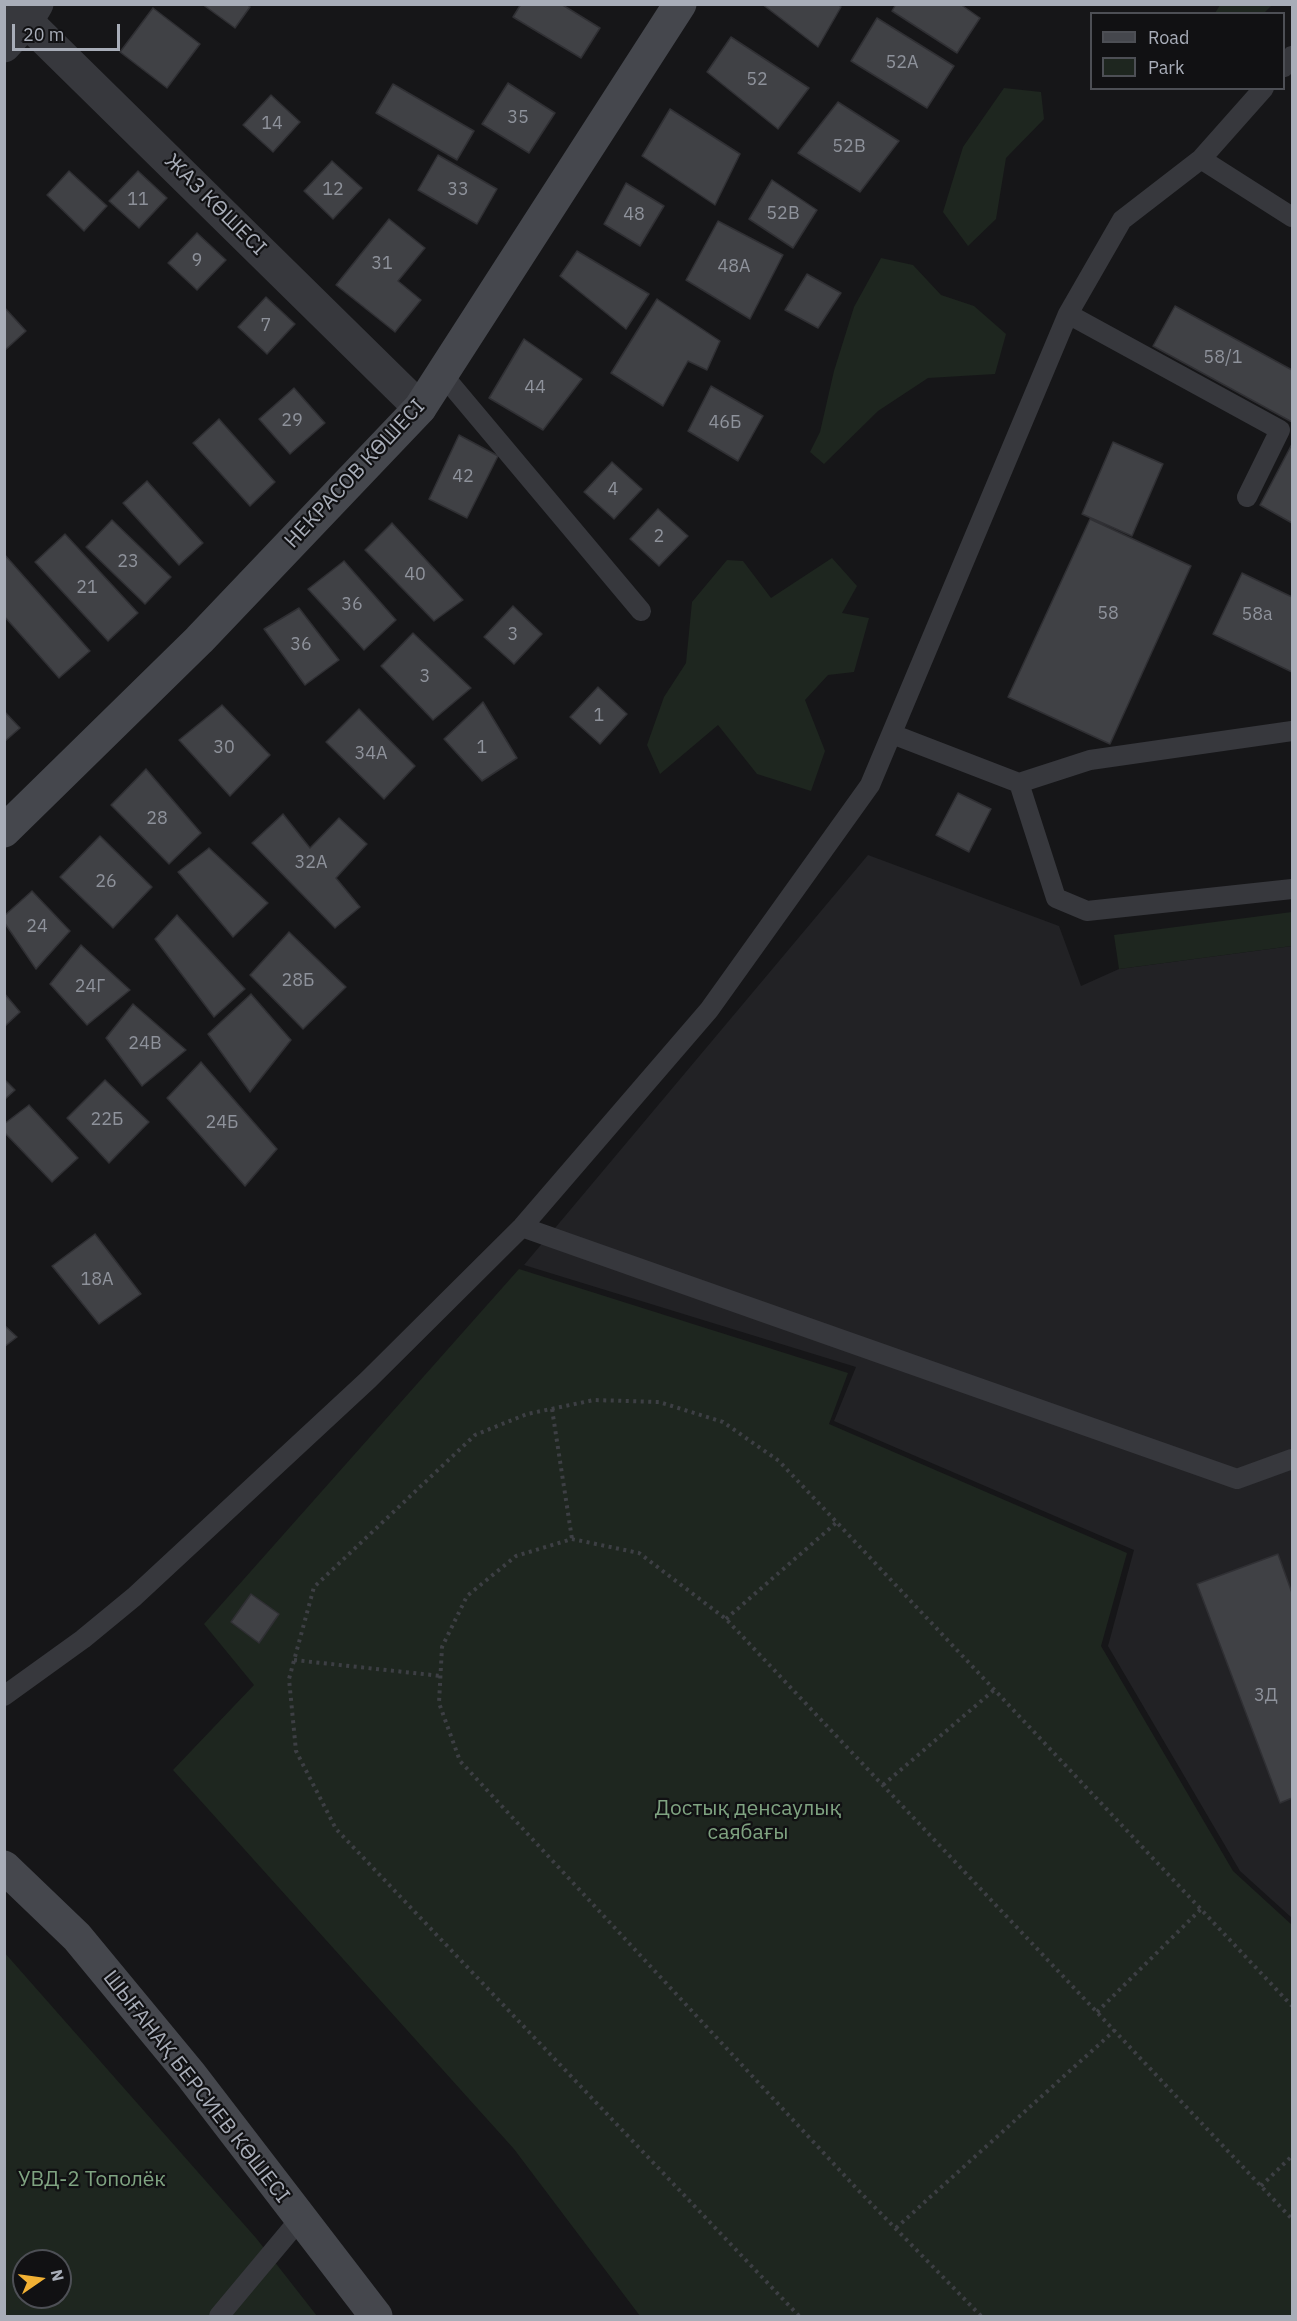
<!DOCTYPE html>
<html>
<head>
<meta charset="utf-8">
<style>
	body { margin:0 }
	#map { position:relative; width:1297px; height:2321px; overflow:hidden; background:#161618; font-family:"IBM Plex Sans",sans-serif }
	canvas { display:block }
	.frame { position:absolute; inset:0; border:6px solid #a8adb8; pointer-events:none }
	.legend { position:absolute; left:1090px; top:12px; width:195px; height:78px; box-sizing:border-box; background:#111113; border:2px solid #4d4f55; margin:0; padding:8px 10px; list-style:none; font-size:18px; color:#a8adb8 }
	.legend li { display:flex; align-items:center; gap:12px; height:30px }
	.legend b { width:30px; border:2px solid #4d4f55 }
	.north { position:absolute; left:12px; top:2249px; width:60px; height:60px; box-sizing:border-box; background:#111113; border:2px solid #4d4f55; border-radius:50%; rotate:77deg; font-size:16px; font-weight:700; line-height:24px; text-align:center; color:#a8adb8 }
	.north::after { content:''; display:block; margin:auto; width:21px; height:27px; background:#f2b134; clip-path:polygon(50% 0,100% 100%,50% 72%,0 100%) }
	.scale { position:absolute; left:12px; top:24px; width:108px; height:27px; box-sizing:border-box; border:3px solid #a8adb8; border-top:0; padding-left:8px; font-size:18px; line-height:21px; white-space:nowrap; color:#a8adb8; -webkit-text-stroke:4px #111113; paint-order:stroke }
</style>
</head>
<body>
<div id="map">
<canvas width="1297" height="2321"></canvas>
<div class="frame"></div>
<ul class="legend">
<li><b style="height:8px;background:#45474d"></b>Road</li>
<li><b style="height:16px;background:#1e261f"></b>Park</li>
</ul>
<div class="north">N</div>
<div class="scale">20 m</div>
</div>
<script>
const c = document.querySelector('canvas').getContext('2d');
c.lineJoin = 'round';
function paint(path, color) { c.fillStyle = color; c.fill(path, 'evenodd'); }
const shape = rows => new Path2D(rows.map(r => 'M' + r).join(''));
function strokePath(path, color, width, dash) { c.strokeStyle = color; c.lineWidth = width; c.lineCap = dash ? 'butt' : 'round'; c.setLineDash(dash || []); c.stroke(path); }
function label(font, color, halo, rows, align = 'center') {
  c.font = font + ' "IBM Plex Sans",sans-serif'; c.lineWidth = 4.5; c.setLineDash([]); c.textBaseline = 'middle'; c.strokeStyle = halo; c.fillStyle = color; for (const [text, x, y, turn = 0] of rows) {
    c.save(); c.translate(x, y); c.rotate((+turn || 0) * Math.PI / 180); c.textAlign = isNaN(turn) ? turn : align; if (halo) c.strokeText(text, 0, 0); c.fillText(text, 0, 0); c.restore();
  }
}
paint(shape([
	[868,855,1059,926,1081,986,1119,969,1292,946,1292,1918,1240,1871,1108,1646,1134,1550,834,1421,856,1367,524,1265]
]), '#222225');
paint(shape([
	[1220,5,1220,4,1272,5,1264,13,1215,13],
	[1004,88,1041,92,1044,119,1006,158,996,219,968,246,943,212,963,147],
	[881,258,913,265,941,295,974,306,1006,334,995,374,928,378,878,411,824,464,810,452,820,432,834,371,854,307],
	[832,558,857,586,842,613,869,618,854,672,828,675,805,700,825,751,811,791,757,774,718,725,660,774,647,745,664,697,686,663,692,602,727,560,743,561,771,598],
	[1292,912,1292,946,1119,969,1114,935],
	[519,1269,848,1373,829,1424,1127,1553,1101,1646,1233,1871,1292,1925,1292,2316,640,2316,514,2149,173,1770,254,1685,204,1624],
	[4,1952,256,2238,317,2316,5,2316],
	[24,2261,60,2261,60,2297,24,2297]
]), '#1e261f');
const building = shape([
	[202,4,247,4,250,7,235,28,202,4],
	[521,4,561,4,600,28,581,58,513,17,521,4],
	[762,4,838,4,841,7,818,47,762,4],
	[896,4,960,4,980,18,957,53,892,11,896,4],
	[153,8,200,44,167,88,120,52,153,8],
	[877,18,954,66,927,108,851,61,877,18],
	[731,37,809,88,778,129,707,72,731,37],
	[508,83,555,113,529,153,482,124,508,83],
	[393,84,474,131,457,160,376,113,393,84],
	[271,95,300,122,273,152,243,125,271,95],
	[838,102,899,141,860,192,798,153,838,102],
	[670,109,740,154,715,205,642,156,670,109],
	[438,155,497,189,477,224,418,190,438,155],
	[332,161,362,188,333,219,304,191,332,161],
	[69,171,107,206,84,231,47,195,69,171],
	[138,171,167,198,139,228,109,201,138,171],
	[772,180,817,210,793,248,749,219,772,180],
	[626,183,664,206,640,246,604,224,626,183],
	[389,219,425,248,398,281,421,300,395,332,336,285,389,219],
	[718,221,783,255,750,319,686,280,718,221],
	[197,233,226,260,197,290,168,263,197,233],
	[577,251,649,294,626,329,560,276,577,251],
	[807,274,841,293,818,328,785,310,807,274],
	[266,297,295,324,267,354,238,327,266,297],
	[657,299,720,341,707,370,688,361,663,406,611,373,657,299],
	[1175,306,1292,370,1292,422,1153,346,1175,306],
	[4,307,26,331,4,351,4,307],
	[524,339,582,379,543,430,489,398,524,339],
	[711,386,763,416,738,461,688,431,711,386],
	[294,388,325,423,290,454,259,419,294,388],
	[219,419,275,482,250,506,193,443,219,419],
	[459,435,498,456,467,518,429,499,459,435],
	[1113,442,1163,464,1132,536,1082,514,1113,442],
	[1292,444,1292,523,1260,505,1292,444],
	[612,462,642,489,614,519,584,492,612,462],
	[147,481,203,543,179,565,123,503,147,481],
	[658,509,688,536,659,566,630,539,658,509],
	[1090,519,1191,566,1110,744,1008,697,1090,519],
	[112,520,171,577,145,604,86,547,112,520],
	[392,523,463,600,434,621,365,550,392,523],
	[65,534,138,613,108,641,35,562,65,534],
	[4,554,90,651,59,678,4,616,4,554],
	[344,561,396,620,364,650,308,589,344,561],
	[1242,573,1292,597,1292,672,1213,634,1242,573],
	[513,606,542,634,514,664,484,637,513,606],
	[299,608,339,660,305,685,264,629,299,608],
	[413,633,471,688,433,720,381,666,413,633],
	[598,687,627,714,600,744,570,717,598,687],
	[483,702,517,758,482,781,444,739,483,702],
	[222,705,270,755,230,796,179,740,222,705],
	[359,709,415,766,384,799,326,742,359,709],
	[4,711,20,728,4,742,4,711],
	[146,769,201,833,169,864,111,805,146,769],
	[958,793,991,809,969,852,936,835,958,793],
	[283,814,310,848,339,818,367,844,336,878,360,907,335,928,252,843,283,814],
	[100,836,152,887,113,928,60,877,100,836],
	[209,848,268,903,233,937,178,872,209,848],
	[32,891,70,931,36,969,4,922,4,916,32,891],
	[177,915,245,989,214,1017,155,939,177,915],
	[289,932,346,987,303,1029,250,975,289,932],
	[81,945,130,990,87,1025,50,984,81,945],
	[4,993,20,1012,4,1027,4,993],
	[251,994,291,1040,250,1092,208,1034,251,994],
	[133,1004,186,1050,142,1086,106,1038,133,1004],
	[201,1062,277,1149,245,1186,167,1098,201,1062],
	[4,1079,15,1090,4,1100,4,1079],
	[105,1080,149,1122,109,1163,67,1118,105,1080],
	[29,1105,78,1158,52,1182,4,1132,4,1124,29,1105],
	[95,1234,141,1294,99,1324,52,1266,95,1234],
	[4,1325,17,1337,4,1347,4,1325],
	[1278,1554,1292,1593,1292,1798,1280,1803,1197,1584,1278,1554],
	[251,1594,279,1614,259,1643,231,1622,251,1594]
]);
paint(building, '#404145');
strokePath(building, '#303034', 1.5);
strokePath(shape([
	[552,1409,572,1539],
	[726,1619,836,1523],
	[294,1660,441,1676],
	[883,1785,994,1690],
	[1097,2012,1201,1909],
	[1261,2186,1292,2156],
	[896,2228,1115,2030],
	[799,2316,336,1829,296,1751,289,1679,314,1587,475,1435,527,1414,594,1400,659,1402,723,1422,779,1461,1292,2006],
	[981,2316,857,2189,460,1761,439,1703,442,1647,467,1596,516,1556,572,1539,639,1553,726,1619,1292,2219]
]), '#3d3f44', 4, [3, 4.5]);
strokePath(shape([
	[1284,67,1292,56],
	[1201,159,1292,217],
	[1068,314,1280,430,1247,497],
	[442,374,641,611],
	[892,734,1019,783,1056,898,1087,911,1292,889],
	[1019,783,1090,760,1292,731],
	[522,1227,1237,1479,1292,1459],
	[4,1696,83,1639,134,1597,368,1380,522,1227,709,1010,870,785,1068,314,1122,220,1201,159,1264,88],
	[219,2316,300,2219]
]), '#37383d', 20);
strokePath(shape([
	[9,4,420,408],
	[4,46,27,21,37,4]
]), '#37383d', 33);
strokePath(shape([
	[4,831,199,640,420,408,680,4],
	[4,1867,77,1937,191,2075,376,2316]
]), '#45474d', 33);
label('18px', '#8e929b', null, [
	["52А",902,63],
	["52",757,80],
	["35",518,118],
	["14",272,124],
	["52В",849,147],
	["12",333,190],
	["33",458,190],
	["11",138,200],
	["52В",783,214],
	["48",634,215],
	["9",197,261],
	["31",382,264],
	["48А",734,267],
	["7",266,326],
	["58/1",1223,358],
	["44",535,388],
	["29",292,421],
	["46Б",725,423],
	["42",463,477],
	["4",613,490],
	["2",659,537],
	["23",128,562],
	["40",415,575],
	["21",87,588],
	["36",352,605],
	["58",1108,614],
	["58а",1257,615],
	["3",513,635],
	["36",301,645],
	["3",425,677],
	["1",599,716],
	["30",224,748],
	["1",482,748],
	["34А",371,754],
	["28",157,819],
	["32A",311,863],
	["26",106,882],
	["24",37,927],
	["28Б",298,981],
	["24Г",90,987],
	["24В",145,1044],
	["22Б",107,1120],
	["24Б",222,1123],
	["18A",97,1280],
	["3Д",1266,1696]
]);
label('21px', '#a8adb8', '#111113', [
	["ЖАЗ КӨШЕСІ",215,205,45],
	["НЕКРАСОВ КӨШЕСІ",355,474,-47],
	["ШЫҒАНАҚ БЕРСИЕВ КӨШЕСІ",196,2087,52]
]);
label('21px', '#7fa381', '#111113', [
	["Достық денсаулық",748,1809],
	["саябағы",748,1833],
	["УВД-2 Тополёк",92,2180]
]);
</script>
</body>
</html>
